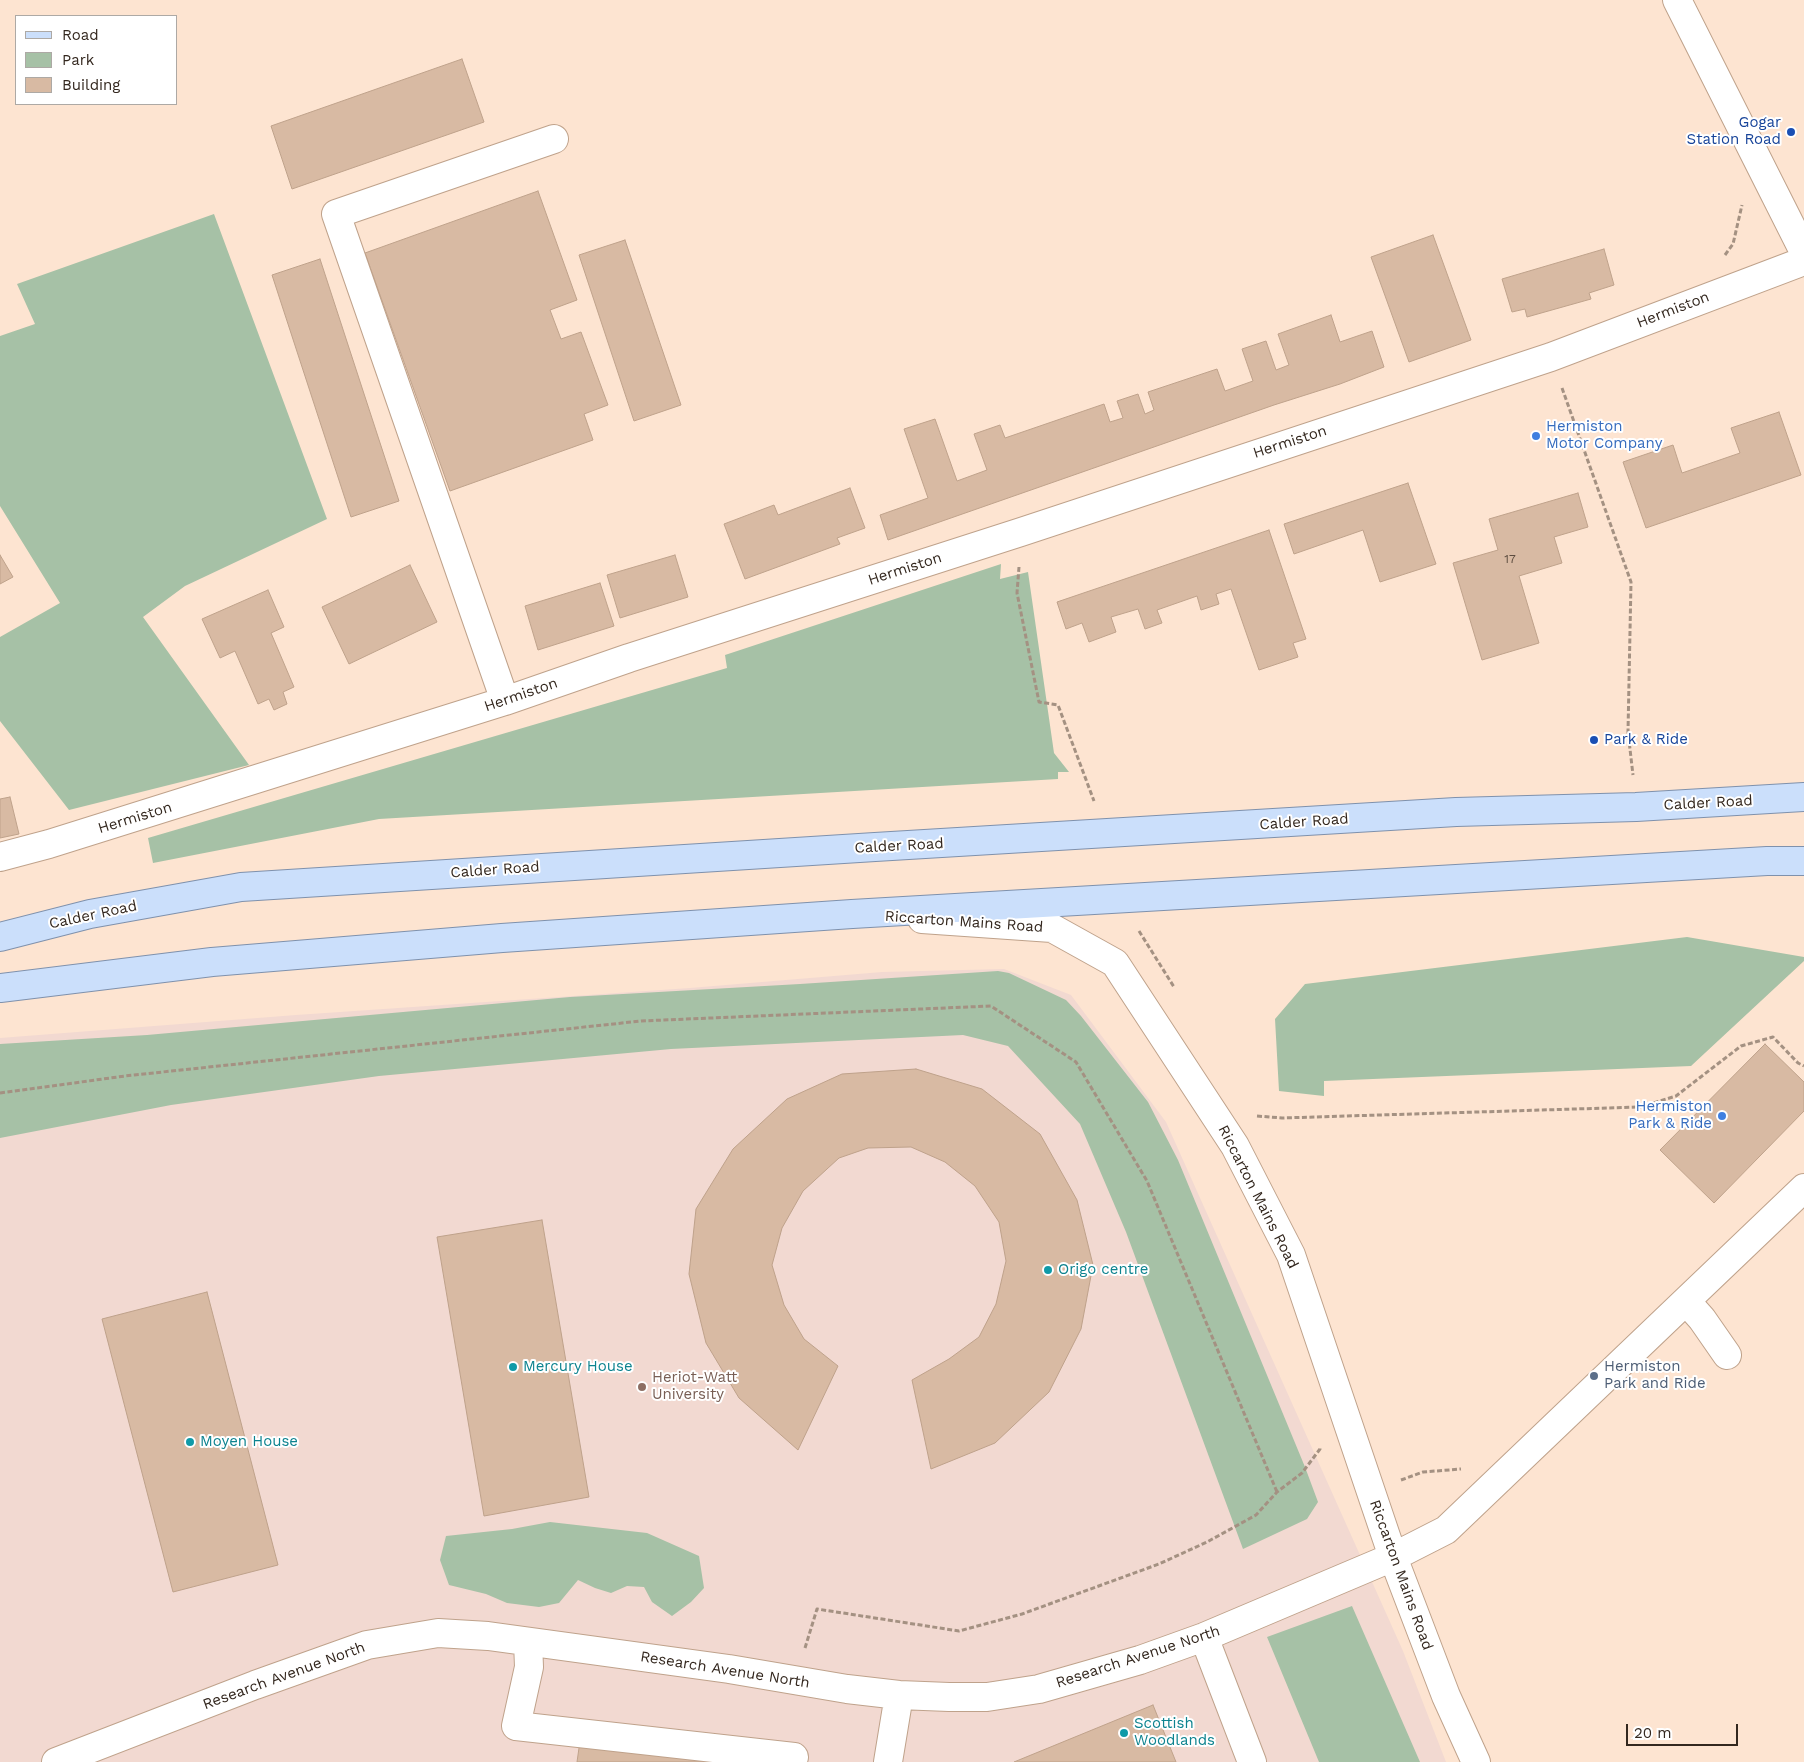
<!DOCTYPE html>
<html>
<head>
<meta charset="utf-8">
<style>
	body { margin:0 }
	#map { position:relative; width:1804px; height:1762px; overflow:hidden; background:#fde4d1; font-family:"Work Sans",sans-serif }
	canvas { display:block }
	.legend { position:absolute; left:15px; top:15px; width:162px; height:90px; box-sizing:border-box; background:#fff; border:1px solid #ada9a5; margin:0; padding:6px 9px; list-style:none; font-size:15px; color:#33271e }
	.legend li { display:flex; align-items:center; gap:10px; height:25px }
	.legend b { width:25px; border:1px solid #ada9a5 }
	.scale { position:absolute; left:1626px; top:1724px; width:112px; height:22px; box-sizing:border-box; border:2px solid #33271e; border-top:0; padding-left:6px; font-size:15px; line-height:18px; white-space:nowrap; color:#33271e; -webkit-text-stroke:4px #fff; paint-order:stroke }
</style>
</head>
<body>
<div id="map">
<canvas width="1804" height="1762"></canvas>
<ul class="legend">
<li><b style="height:6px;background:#cbdffb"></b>Road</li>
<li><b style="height:14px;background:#a6c1a6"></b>Park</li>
<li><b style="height:14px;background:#d8baa3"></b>Building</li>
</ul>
<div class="scale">20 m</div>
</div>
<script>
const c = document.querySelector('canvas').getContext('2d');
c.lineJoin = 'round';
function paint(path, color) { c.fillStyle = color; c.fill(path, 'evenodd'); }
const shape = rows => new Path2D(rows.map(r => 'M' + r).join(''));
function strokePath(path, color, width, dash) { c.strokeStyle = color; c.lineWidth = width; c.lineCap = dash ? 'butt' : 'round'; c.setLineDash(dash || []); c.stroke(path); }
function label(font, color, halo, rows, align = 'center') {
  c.font = font + ' "Work Sans",sans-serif'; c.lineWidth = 4; c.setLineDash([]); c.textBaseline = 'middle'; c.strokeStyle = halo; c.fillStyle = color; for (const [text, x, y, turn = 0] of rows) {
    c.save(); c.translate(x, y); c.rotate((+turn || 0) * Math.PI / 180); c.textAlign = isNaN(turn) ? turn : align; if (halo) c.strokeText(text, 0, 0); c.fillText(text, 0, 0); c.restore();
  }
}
paint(shape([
	[1004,969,1071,995,1166,1122,1403,1651,1446,1762,0,1762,0,1038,296,1015,690,988,882,972]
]), '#f2d9d1');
paint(shape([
	[214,214,327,519,185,586,143,617,249,765,69,810,0,721,0,637,60,603,0,506,0,336,35,324,17,284],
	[1001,564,1000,579,1028,572,1054,753,1069,772,1058,772,1058,779,379,819,153,863,148,838,727,668,725,655],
	[1687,937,1804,957,1804,961,1691,1066,1324,1081,1324,1096,1279,1091,1275,1019,1305,984],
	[998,971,1009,973,1066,1000,1081,1016,1148,1102,1178,1160,1305,1467,1318,1502,1307,1519,1243,1549,1126,1232,1080,1124,1008,1046,963,1035,671,1049,379,1076,171,1105,0,1138,0,1044,147,1035,570,997,800,984],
	[550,1522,647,1533,699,1556,704,1588,691,1602,672,1616,652,1602,644,1587,627,1586,611,1593,595,1588,578,1580,559,1603,539,1607,507,1603,486,1594,449,1585,440,1560,446,1536,512,1529],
	[1352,1606,1420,1762,1319,1762,1267,1637]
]), '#a6c1a6');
const building = shape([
	[462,59,484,122,292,189,271,126,462,59],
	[538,191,577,300,550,310,561,339,581,332,608,405,584,414,593,440,450,491,365,253,538,191],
	[1433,235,1471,340,1409,362,1371,257,1433,235],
	[625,240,681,405,634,421,579,255,625,240],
	[1604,249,1614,285,1589,293,1591,299,1527,317,1525,309,1512,312,1502,279,1604,249],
	[320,259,399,501,351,517,272,275,320,259],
	[1331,315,1340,342,1372,331,1384,367,1340,384,1274,405,888,540,880,515,928,498,904,429,935,419,957,481,987,470,974,434,1000,425,1005,438,1104,404,1110,422,1123,418,1117,401,1138,394,1145,414,1154,410,1148,392,1217,369,1225,391,1253,381,1242,349,1266,341,1276,370,1289,365,1278,334,1331,315],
	[1779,412,1801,475,1646,528,1623,462,1673,445,1682,473,1740,453,1731,428,1779,412],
	[1408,483,1436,564,1380,582,1363,530,1294,554,1284,524,1408,483],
	[850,488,865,528,837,538,840,544,745,579,724,524,774,505,778,515,850,488],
	[1578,493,1588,527,1554,537,1562,563,1519,576,1539,643,1482,660,1453,563,1498,550,1489,519,1578,493],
	[1269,530,1306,639,1293,643,1298,657,1259,670,1231,589,1216,594,1219,604,1201,610,1197,596,1157,610,1162,623,1145,629,1138,609,1111,617,1116,632,1089,642,1082,623,1066,629,1057,602,1269,530],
	[0,555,13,577,0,584,0,555],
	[675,555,688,597,620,618,607,575,675,555],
	[410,565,437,622,349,664,322,607,410,565],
	[600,583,614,626,538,650,525,606,600,583],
	[268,590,284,627,271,633,294,687,283,692,287,704,274,710,269,699,258,704,235,651,220,658,202,619,268,590],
	[10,797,19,834,0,838,0,799,10,797],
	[1765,1044,1804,1082,1804,1111,1714,1203,1660,1150,1765,1044],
	[916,1069,982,1089,1040,1134,1077,1200,1093,1265,1081,1329,1049,1392,995,1443,931,1469,912,1380,949,1359,979,1337,996,1304,1006,1261,999,1222,975,1186,945,1162,911,1147,868,1148,839,1158,803,1191,782,1228,772,1265,784,1305,804,1339,838,1366,798,1450,739,1398,706,1343,689,1274,696,1209,733,1149,787,1099,842,1074,916,1069],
	[542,1220,589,1497,484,1516,437,1237,542,1220],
	[207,1292,278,1565,173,1592,102,1319,207,1292],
	[1153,1705,1176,1762,1014,1762,1153,1705],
	[580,1741,726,1762,577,1762,580,1741]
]);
paint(building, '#d8baa3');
strokePath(building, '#bfa28b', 1);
const minor = shape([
	[1677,0,1804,252],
	[505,701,336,214,554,139],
	[0,857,49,844,505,701,629,658,1021,532,1551,357,1804,261],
	[922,919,1052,928,1115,963,1235,1146,1291,1255,1393,1557,1446,1696,1476,1762],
	[1686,1301,1702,1319,1727,1355],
	[1204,1637,1252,1762],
	[528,1642,529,1667,516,1726,794,1757],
	[56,1762,255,1685,367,1645,438,1633,488,1636,729,1669,847,1689,899,1695,949,1697,987,1697,1039,1689,1140,1660,1204,1637,1393,1557,1446,1530,1804,1188],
	[888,1762,899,1695]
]);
const major = shape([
	[0,937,90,914,241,887,875,847,1456,812,1636,807,1804,797],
	[0,988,212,962,502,938,852,914,1767,861,1804,861]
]);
strokePath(minor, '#bfa28b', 30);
strokePath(major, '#7f91ac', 30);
strokePath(shape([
	[1725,255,1733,244,1742,205],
	[1562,388,1631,582,1628,732,1633,775],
	[1019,567,1017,593,1039,702,1058,705,1094,801],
	[1139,931,1174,987],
	[0,1093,125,1076,641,1021,991,1006,1076,1062,1147,1181,1277,1492],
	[1257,1116,1282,1118,1640,1107,1676,1096,1741,1046,1773,1037,1798,1063,1804,1066],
	[1401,1480,1423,1472,1461,1469],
	[805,1648,817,1609,959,1631,1022,1614,1159,1564,1207,1542,1256,1515,1277,1492,1302,1473,1320,1449,1320,1448]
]), '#a49182', 3, [5, 2.5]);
strokePath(minor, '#fff', 28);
strokePath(major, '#cbdffb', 28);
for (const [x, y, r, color] of [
	[1791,132,5,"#1a4fb4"],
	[1536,436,5,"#3f7fe0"],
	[1594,740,5,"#1a4fb4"],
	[1722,1116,5,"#3f7fe0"],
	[1048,1270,5,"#0f9aa8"],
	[513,1367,5,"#0f9aa8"],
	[1594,1376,5,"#5c6f8a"],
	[642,1387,5,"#8d6e63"],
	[190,1442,5,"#0f9aa8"],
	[1124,1733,5,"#0f9aa8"]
]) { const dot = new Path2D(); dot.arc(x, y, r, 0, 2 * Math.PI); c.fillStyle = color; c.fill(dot); strokePath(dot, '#fff', 2); }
label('12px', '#5c4c3f', null, [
	["17",1510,559]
]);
label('15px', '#164399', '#fff', [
	["Gogar",1781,123],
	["Station Road",1781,140],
	["Park & Ride",1604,740,"left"]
], 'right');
label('15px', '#33271e', '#fff', [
	["Hermiston",1673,310,-21],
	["Hermiston",1290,442,-18],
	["Hermiston",905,569,-18],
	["Hermiston",521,695,-19],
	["Calder Road",1708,803,-3],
	["Hermiston",135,818,-17],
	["Calder Road",1304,822,-4],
	["Calder Road",899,846,-3],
	["Calder Road",495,870,-4],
	["Calder Road",93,915,-12],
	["Riccarton Mains Road",964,922,4],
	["Riccarton Mains Road",1258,1197,63],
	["Riccarton Mains Road",1401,1575,70],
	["Research Avenue North",1138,1657,-18],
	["Research Avenue North",725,1670,9],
	["Research Avenue North",284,1676,-20]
]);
label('15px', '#366cbe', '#fff', [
	["Hermiston",1546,427],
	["Motor Company",1546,444],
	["Hermiston",1712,1107,"right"],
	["Park & Ride",1712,1124,"right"]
], 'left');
label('15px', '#0d838f', '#fff', [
	["Origo centre",1058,1270],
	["Mercury House",523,1367],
	["Moyen House",200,1442],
	["Scottish",1134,1724],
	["Woodlands",1134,1741]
], 'left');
label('15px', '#4e5e75', '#fff', [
	["Hermiston",1604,1367],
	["Park and Ride",1604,1384]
], 'left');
label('15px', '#785e54', '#fff', [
	["Heriot-Watt",652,1378],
	["University",652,1395]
], 'left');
</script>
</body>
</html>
